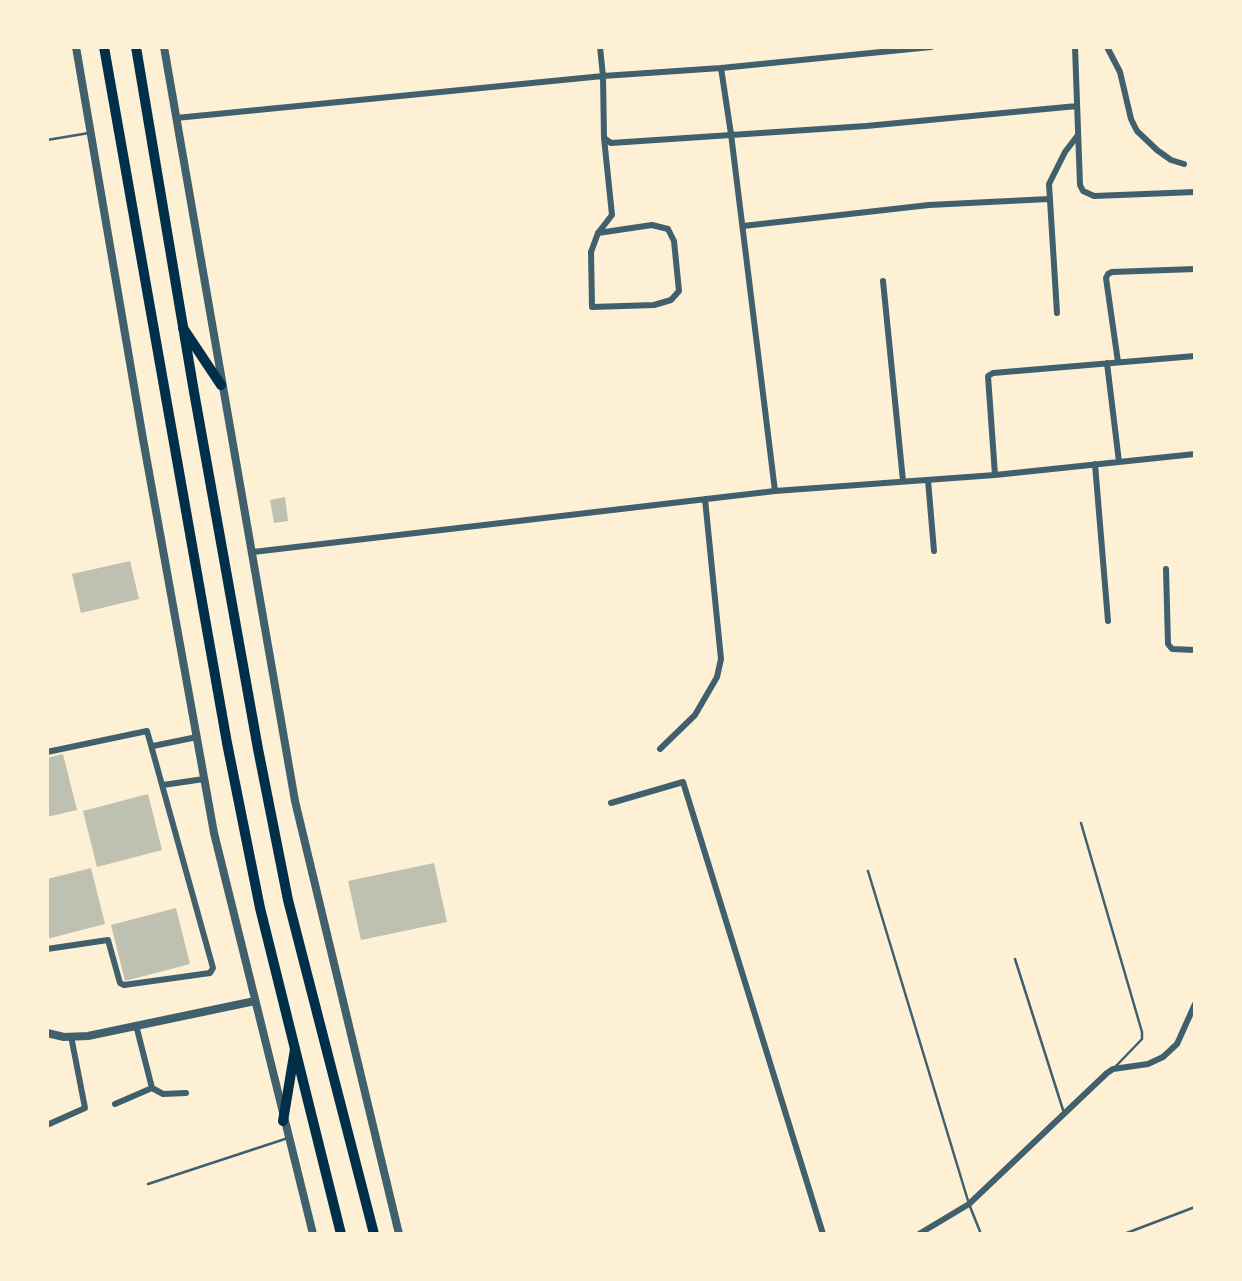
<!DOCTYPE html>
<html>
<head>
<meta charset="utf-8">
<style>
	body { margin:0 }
	#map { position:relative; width:1242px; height:1281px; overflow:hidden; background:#fdf0d5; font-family:"Roboto Serif",serif }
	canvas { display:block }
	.frame { position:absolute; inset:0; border:49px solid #fdf0d5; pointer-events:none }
</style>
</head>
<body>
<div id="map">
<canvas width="1242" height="1281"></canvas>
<div class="frame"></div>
</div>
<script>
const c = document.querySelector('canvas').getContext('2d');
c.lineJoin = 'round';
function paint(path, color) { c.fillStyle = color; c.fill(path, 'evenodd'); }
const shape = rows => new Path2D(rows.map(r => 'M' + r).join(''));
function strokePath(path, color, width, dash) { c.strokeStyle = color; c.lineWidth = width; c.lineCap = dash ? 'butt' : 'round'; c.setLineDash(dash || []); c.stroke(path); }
paint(shape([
	[285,497,288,521,274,523,270,500],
	[130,561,139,599,81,613,72,574],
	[63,754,77,810,47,817,47,758],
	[148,794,162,850,97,867,83,811],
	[434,863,447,922,361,940,348,881],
	[91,868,105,924,47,939,47,879],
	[176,908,190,964,125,981,111,925]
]), '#bec0b2');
strokePath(shape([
	[47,140,89,133],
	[1081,823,1142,1032,1142,1039,1116,1066],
	[868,871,969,1204,981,1234],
	[1015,959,1064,1113],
	[148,1184,288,1138],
	[1124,1234,1195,1207]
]), '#3f606c', 2.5);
strokePath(shape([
	[600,47,603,76,604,138,611,143,866,126,1077,106],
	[1075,47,1080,185,1083,191,1094,196,1195,192],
	[1107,47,1120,72,1131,119,1137,131,1157,150,1171,160,1184,164],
	[721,68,731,134,775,491],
	[176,118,603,76,721,68,931,47],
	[743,226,929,205,1049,199],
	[598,233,652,225,668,229,674,241,679,291,671,300,654,305,592,307,591,252,598,233,612,215,604,138],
	[883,281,903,481],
	[1057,313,1049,184,1065,152,1078,135],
	[1118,362,1106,278,1108,274,1112,272,1195,269],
	[1107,363,1119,462],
	[1095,464,1108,621],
	[995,475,988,376,993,373,1195,356],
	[928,480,934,551],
	[253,552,775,491,995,475,1195,454],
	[1166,569,1168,644,1172,649,1195,650],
	[153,746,197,737],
	[660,749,695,715,717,677,721,659,705,499],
	[47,752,147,731,213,968,210,973,124,985,120,983,108,940,47,949],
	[163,785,204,779],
	[611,803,683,782,823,1234],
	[152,1088,163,1094,186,1093],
	[115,1104,152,1088,136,1025],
	[47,1125,85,1108,71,1036],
	[919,1234,969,1204,1107,1073,1113,1069,1148,1064,1163,1057,1177,1044,1195,1004]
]), '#3f606c', 6);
strokePath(shape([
	[76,47,143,439,214,833,313,1234],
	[164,47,295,801,399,1234],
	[47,1033,64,1037,88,1036,255,1001]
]), '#3f606c', 8);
strokePath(shape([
	[104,47,227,743,260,908,341,1234],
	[136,47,194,392,258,749,288,900,374,1234]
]), '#003049', 10);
strokePath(shape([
	[183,328,221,385],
	[283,1121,295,1049]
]), '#003049', 10);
</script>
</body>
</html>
